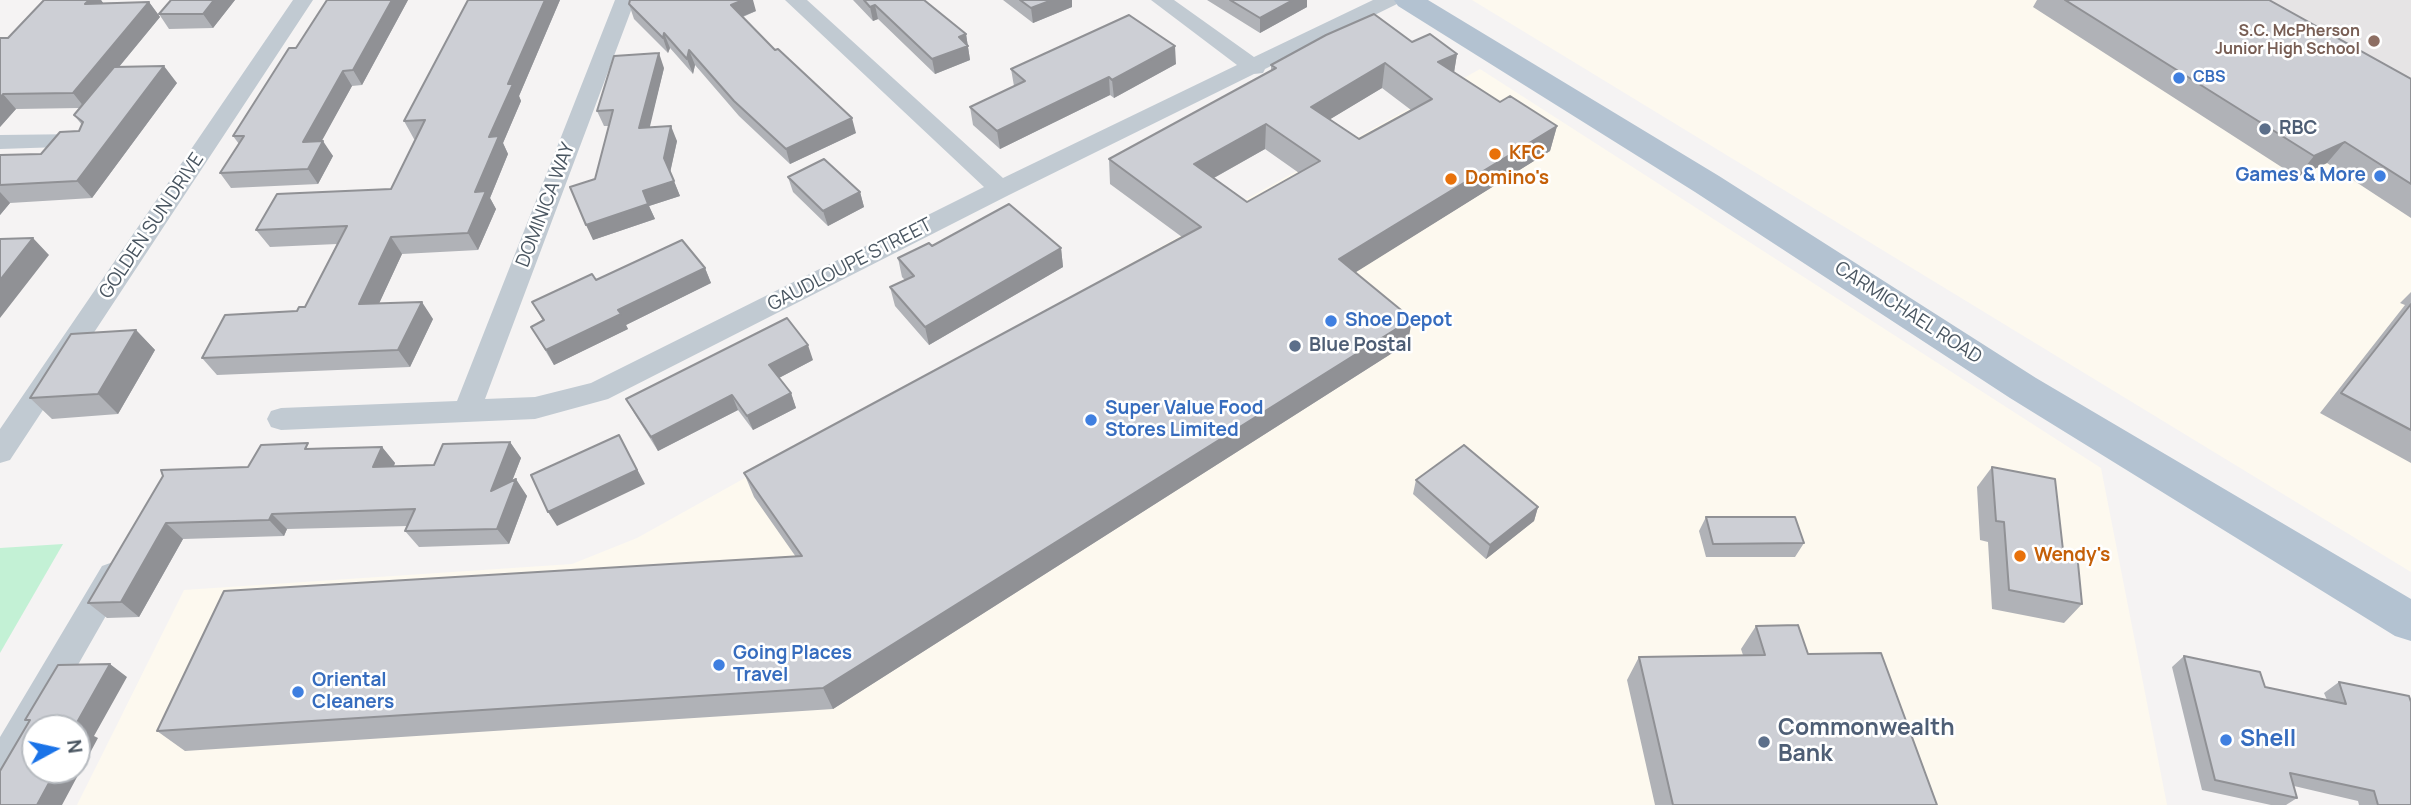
<!DOCTYPE html>
<html>
<head>
<meta charset="utf-8">
<style>
	body { margin:0 }
	#map { position:relative; width:2411px; height:805px; overflow:hidden; background:#f5f3f3; font-family:Manrope,sans-serif }
	canvas { display:block }
	.north { position:absolute; left:21px; top:714px; width:70px; height:70px; box-sizing:border-box; background:#fff; border:2px solid #b7bbc0; border-radius:50%; rotate:82deg; font-size:19px; font-weight:700; line-height:28px; text-align:center; color:#4a5661 }
	.north::after { content:''; display:block; margin:auto; width:24px; height:32px; background:#1a73e8; clip-path:polygon(50% 0,100% 100%,50% 72%,0 100%) }
</style>
</head>
<body>
<div id="map">
<canvas width="2411" height="805"></canvas>
<div class="north">N</div>
</div>
<script>
const c = document.querySelector('canvas').getContext('2d');
c.lineJoin = 'round';
function paint(path, color) { c.fillStyle = color; c.fill(path, 'evenodd'); }
const shape = rows => new Path2D(rows.map(r => 'M' + r).join(''));
function strokePath(path, color, width, dash) { c.strokeStyle = color; c.lineWidth = width; c.lineCap = dash ? 'butt' : 'round'; c.setLineDash(dash || []); c.stroke(path); }
function label(font, color, halo, rows, align = 'center') {
  c.font = font + ' Manrope,sans-serif'; c.lineWidth = 5; c.setLineDash([]); c.textBaseline = 'middle'; c.strokeStyle = halo; c.fillStyle = color; for (const [text, x, y, turn = 0] of rows) {
    c.save(); c.translate(x, y); c.rotate((+turn || 0) * Math.PI / 180); c.textAlign = isNaN(turn) ? turn : align; if (halo) c.strokeText(text, 0, 0); c.fillText(text, 0, 0); c.restore();
  }
}
paint(shape([
	[1472,0,2260,0,2411,85,2411,572],
	[1480,69,2101,468,2167,805,77,805,184,590,572,564,637,538]
]), '#fdf9ef');
paint(shape([
	[2262,0,2411,0,2411,83]
]), '#e6e4e5');
paint(shape([
	[63,544,0,653,0,548]
]), '#c3f1d5');
paint(shape([
	[293,0,313,0,10,460,0,463,0,429,293,0],
	[615,0,635,0,485,399,535,397,591,383,984,187,785,0,807,0,1003,178,1237,65,1151,0,1174,0,1254,57,1373,0,1400,0,1397,4,1265,69,1263,73,1254,74,1009,195,608,399,535,419,281,430,271,427,267,419,271,411,281,408,457,401,615,0],
	[83,134,91,136,95,141,91,146,0,149,0,135,83,134],
	[113,562,124,566,129,575,124,584,42,728,35,728,35,741,12,781,0,785,0,737,102,566,113,562]
]), '#c1cad2');
paint(shape([
	[1394,0,1428,0,1719,176,2036,378,2411,599,2411,641,2395,636,2010,398,1695,192,1398,6,1394,0]
]), '#b3c2d1');
paint(shape([
	[44,0,101,0,103,3,149,2,160,17,119,67,177,83,92,198,10,203,0,215,0,155,41,154,79,131,82,125,74,115,80,108,16,109,0,127,8,38],
	[171,0,235,0,213,28,169,29,159,14],
	[327,0,408,0,362,85,352,86,321,141,333,156,318,184,231,188,220,173,239,144,233,136,296,48],
	[468,0,560,0,519,96,521,101,503,143,508,154,490,198,496,209,478,250,402,254,379,303,433,319,410,367,217,375,202,358,305,307,337,244,270,247,256,230,391,189,415,139,414,139,404,121],
	[853,0,924,0,966,34,970,60,935,74,878,19,873,21],
	[1003,0,1072,0,1072,7,1033,23],
	[1207,0,1307,0,1307,7,1260,33],
	[2037,0,2269,0,2411,79,2411,218,2327,163,2297,177,2033,7],
	[629,4,756,11,743,17,856,133,790,164,739,116,695,65,693,74,670,48,668,53,634,19],
	[1412,42,1457,54,1454,72,1500,102,1557,126,1550,151,1355,272,1408,343,833,709,185,751,157,731,796,557,754,497,744,473,1182,237,1110,184,1109,159,1271,71,1271,65],
	[1382,88,1411,110,1359,139,1330,119],
	[1265,149,1299,173,1247,202,1214,178],
	[1176,64,1114,98,1110,95,1000,149,973,125,970,107,1014,86,1011,69],
	[664,68,649,127,677,141,670,172,680,196,649,206,655,219,593,240,595,179,609,126,604,126,597,111],
	[788,177,860,192,864,207,828,226,793,192],
	[932,246,1061,248,1063,267,929,345,895,306,890,287,905,280,902,277,898,258],
	[705,268,711,283,626,325,628,329,554,365,531,327,543,321,532,302,596,280],
	[2411,292,2411,463,2320,413,2405,305,2400,303],
	[136,330,155,350,118,414,52,419,30,398],
	[813,360,779,378,791,393,796,408,753,430,738,410,658,451,634,413,626,399],
	[510,442,521,458,512,481,527,496,509,544,419,547,405,531,408,526,287,529,284,536,183,539,139,617,107,618,88,603,163,476,248,467,313,448,382,447,395,463,394,466,434,465],
	[1992,467,2063,550,2082,604,2064,623,1992,609,1988,542,1980,540,1977,487],
	[1416,480,1538,507,1534,521,1486,559,1413,494],
	[1706,517,1804,543,1795,557,1706,557,1699,531],
	[1756,626,1808,654,1937,805,1655,805,1627,680,1639,657,1743,655,1741,649],
	[2184,656,2265,687,2327,700,2324,693,2339,682,2411,805,2359,805,2358,801,2294,786,2297,798,2286,805,2271,805,2202,790,2172,667]
]), '#b0b2b7');
paint(shape([
	[89,0,101,0,106,7,85,4],
	[214,0,235,0,213,28,203,14],
	[392,0,408,0,362,85,353,70],
	[545,0,560,0,519,96,521,101,503,143,508,154,490,198,496,209,478,250,468,233,475,192,489,137,508,84],
	[743,0,753,0,756,11,736,19,731,5],
	[1052,0,1072,0,1072,7,1033,23,1031,8],
	[1293,0,1307,0,1307,7,1260,33,1260,18],
	[149,2,160,17,85,108,73,93],
	[875,5,878,19,873,21,870,7],
	[664,33,670,48,668,53,663,38],
	[966,34,970,60,935,74,932,59,959,37],
	[1175,46,1176,64,1114,98,1112,80],
	[689,50,695,65,693,74,687,59],
	[659,53,664,68,646,143,639,128],
	[1457,54,1453,79,1438,62],
	[1385,63,1382,88,1309,132,1311,107],
	[164,66,177,83,92,198,77,181],
	[343,71,352,86,313,157,303,142],
	[1109,77,1110,95,1000,149,997,131],
	[3,94,16,109,0,127,0,98],
	[852,118,856,133,790,164,786,149],
	[1266,124,1265,149,1194,189,1194,164],
	[671,126,677,141,670,173,664,158],
	[1557,126,1550,151,1337,284,1339,259],
	[323,141,333,156,318,184,308,169],
	[2345,142,2327,163,2297,177,2314,156],
	[674,181,680,196,649,206,655,219,593,240,586,225,643,191],
	[0,192,10,203,0,215],
	[860,192,864,207,828,226,823,211],
	[391,237,402,254,371,321,359,304],
	[33,238,49,255,0,318,0,280],
	[1061,248,1063,267,929,345,925,327],
	[705,268,711,283,626,325,628,329,554,365,546,350,618,310],
	[422,302,433,319,410,367,398,350],
	[1412,319,1408,343,833,709,823,688],
	[136,330,155,350,118,414,98,394],
	[808,345,813,360,775,380,769,365],
	[791,393,796,408,753,430,747,416],
	[732,395,738,410,658,451,651,437],
	[619,435,645,484,557,526,548,512],
	[510,442,521,458,502,507,491,491],
	[382,447,395,463,386,483,373,467],
	[516,479,527,496,509,544,497,529],
	[1538,507,1534,521,1486,559,1490,545],
	[272,514,287,529,284,536,269,520],
	[166,523,183,539,139,617,121,602],
	[110,664,127,677,94,736,98,738,62,805,37,805,56,770,77,770,77,732,75,726]
]), '#909195');
const building = shape([
	[44,0,89,0,85,4,149,2,73,93,3,94,0,98,0,38,8,38,44,0],
	[171,0,214,0,203,14,159,14,171,0],
	[327,0,392,0,353,70,343,71,303,142,323,141,308,169,220,173,244,136,233,136,289,48,296,48,327,0],
	[468,0,545,0,508,84,513,84,489,137,499,136,475,192,486,191,468,233,391,237,359,304,422,302,398,350,202,358,225,315,297,311,299,307,305,307,347,226,256,230,277,194,391,189,425,120,404,121,468,0],
	[630,0,743,0,731,5,775,50,778,49,852,118,786,149,734,101,689,50,687,59,664,33,663,38,629,4,630,0],
	[864,0,924,0,966,34,959,37,968,46,932,59,875,5,870,7,864,0],
	[1020,0,1052,0,1031,8,1020,0],
	[1230,0,1293,0,1260,18,1230,0],
	[2065,0,2269,0,2411,79,2411,184,2345,142,2314,156,2065,0],
	[1374,14,1412,42,1430,34,1457,54,1438,62,1500,102,1510,96,1557,126,1339,259,1412,319,823,688,157,731,224,591,802,556,744,473,1201,227,1109,159,1276,68,1271,65,1326,35,1374,14],
	[1385,63,1432,99,1359,139,1311,107,1385,63],
	[1266,124,1320,161,1247,202,1194,164,1266,124],
	[1129,15,1175,46,1112,80,1109,77,997,131,970,107,1025,81,1011,69,1129,15],
	[659,53,639,128,671,126,664,158,674,181,643,191,648,204,586,225,570,187,595,179,613,110,597,111,614,56,659,53],
	[164,66,77,181,0,185,0,155,41,154,60,132,79,131,83,122,74,115,114,67,164,66],
	[824,159,860,192,823,211,788,177,824,159],
	[1009,204,1061,248,925,327,890,287,914,276,898,258,929,243,932,246,1009,204],
	[33,238,0,280,0,239,33,238],
	[682,240,705,268,618,310,621,314,546,350,531,327,544,320,532,302,592,274,596,280,682,240],
	[2411,304,2411,430,2341,393,2411,304],
	[787,318,808,345,769,365,791,393,747,416,732,395,651,437,626,399,787,318],
	[136,330,98,394,30,398,71,334,136,330],
	[619,435,637,470,548,512,531,475,619,435],
	[510,442,491,491,516,479,497,529,405,531,415,509,272,514,269,520,166,523,121,602,88,603,163,476,161,470,248,467,261,445,308,443,305,449,382,447,373,467,434,465,443,444,510,442],
	[1464,445,1538,507,1490,545,1416,480,1464,445],
	[1992,467,2055,479,2063,550,2077,553,2082,604,2009,590,2004,522,1996,521,1992,467],
	[1706,517,1795,517,1804,543,1713,544,1706,517],
	[1798,625,1808,654,1881,653,1937,805,1673,805,1639,657,1765,655,1756,626,1798,625],
	[2184,656,2260,672,2265,687,2346,704,2339,682,2409,696,2411,702,2411,805,2378,805,2374,791,2290,773,2297,798,2215,780,2184,656],
	[110,664,75,726,80,726,77,732,77,728,35,728,35,770,56,770,37,805,0,805,0,771,30,720,25,720,58,665,110,664]
]);
paint(building, '#cdcfd5');
strokePath(building, '#909195', 2);
for (const [x, y, r, color] of [
	[2374,41,7,"#8d6e63"],
	[2179,78,7,"#3f7fe0"],
	[2265,129,7,"#5c6f8a"],
	[1495,154,7,"#e8710a"],
	[2380,176,7,"#3f7fe0"],
	[1451,179,7,"#e8710a"],
	[1331,321,7,"#3f7fe0"],
	[1295,346,7,"#5c6f8a"],
	[1091,420,7,"#3f7fe0"],
	[2020,556,7,"#e8710a"],
	[719,665,7,"#3f7fe0"],
	[298,692,7,"#3f7fe0"],
	[2226,740,7,"#3f7fe0"],
	[1764,742,7,"#5c6f8a"]
]) { const dot = new Path2D(); dot.arc(x, y, r, 0, 2 * Math.PI); c.fillStyle = color; c.fill(dot); strokePath(dot, '#fff', 2.5); }
label('bold 16px', '#785e54', '#fff', [
	["S.C. McPherson",2360,32],
	["Junior High School",2360,50]
], 'right');
label('bold 16px', '#366cbe', '#fff', [
	["CBS",2193,78]
], 'left');
label('bold 19px', '#4e5e75', '#fff', [
	["RBC",2279,129],
	["Blue Postal",1309,346]
], 'left');
label('bold 19px', '#c56008', '#fff', [
	["KFC",1509,154],
	["Domino's",1465,179],
	["Wendy's",2034,556]
], 'left');
label('bold 19px', '#366cbe', '#fff', [
	["Games & More",2366,176,"right"],
	["Shoe Depot",1345,321],
	["Super Value Food",1105,409],
	["Stores Limited",1105,431],
	["Going Places",733,654],
	["Travel",733,676],
	["Oriental",312,681],
	["Cleaners",312,703]
], 'left');
label('19px', '#4a5661', '#fff', [
	["DOMINICA WAY",546,205,-69],
	["GOLDEN SUN DRIVE",152,226,-56],
	["GAUDLOUPE STREET",850,265,-27],
	["CARMICHAEL ROAD",1908,313,33]
]);
label('bold 23px', '#4e5e75', '#fff', [
	["Commonwealth",1778,729],
	["Bank",1778,755]
], 'left');
label('bold 23px', '#366cbe', '#fff', [
	["Shell",2240,740]
], 'left');
</script>
</body>
</html>
